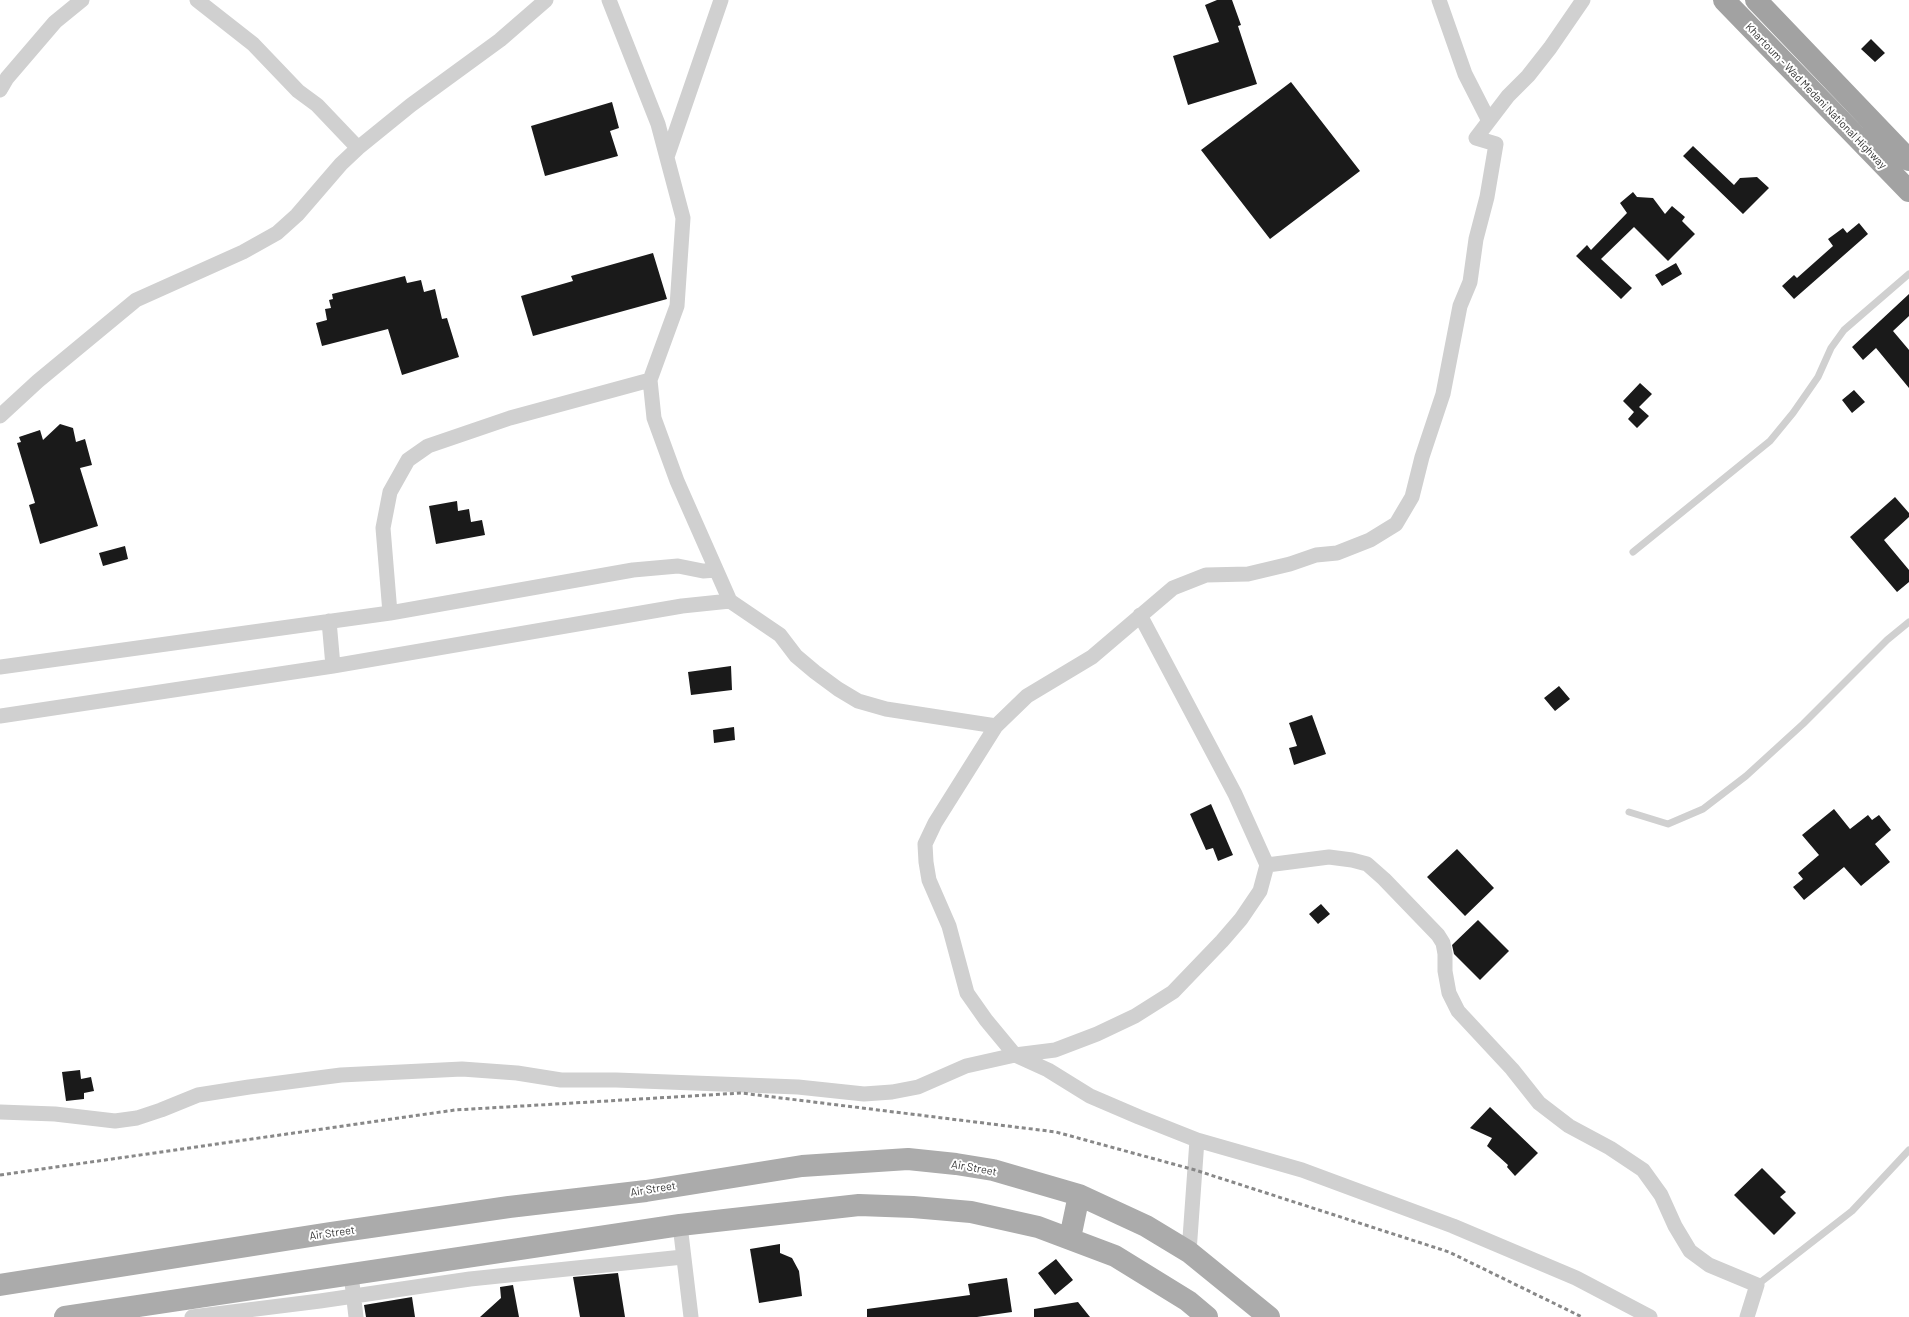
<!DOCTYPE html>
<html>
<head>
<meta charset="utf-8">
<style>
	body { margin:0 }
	canvas { display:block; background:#fff }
</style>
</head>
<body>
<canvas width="1909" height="1317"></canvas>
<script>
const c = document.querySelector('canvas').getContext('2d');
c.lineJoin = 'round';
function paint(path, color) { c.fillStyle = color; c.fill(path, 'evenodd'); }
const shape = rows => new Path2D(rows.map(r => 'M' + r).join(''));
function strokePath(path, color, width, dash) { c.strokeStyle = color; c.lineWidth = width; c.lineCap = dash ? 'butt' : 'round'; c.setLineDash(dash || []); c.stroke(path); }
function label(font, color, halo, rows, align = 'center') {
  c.font = font + ' Barlow,sans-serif'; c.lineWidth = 4; c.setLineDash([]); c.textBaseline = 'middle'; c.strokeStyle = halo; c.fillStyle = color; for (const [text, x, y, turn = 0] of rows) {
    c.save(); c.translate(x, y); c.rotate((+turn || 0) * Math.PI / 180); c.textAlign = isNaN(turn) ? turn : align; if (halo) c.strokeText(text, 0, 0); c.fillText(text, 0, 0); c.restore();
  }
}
paint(shape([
	[1217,0,1232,0,1241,25,1238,26,1257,84,1188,105,1173,56,1219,42,1205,5],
	[1871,39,1885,53,1875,62,1861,49],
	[1291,82,1360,171,1270,239,1201,150],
	[612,102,619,128,610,131,618,156,545,176,531,126],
	[1693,146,1734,185,1740,178,1757,177,1769,188,1743,214,1683,156],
	[1633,192,1637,197,1653,198,1665,214,1672,206,1685,217,1682,221,1695,234,1668,261,1634,227,1601,259,1632,288,1621,299,1576,256,1587,245,1591,250,1627,213,1620,203],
	[1859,223,1868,234,1794,299,1782,286,1794,275,1797,278,1833,246,1828,239,1843,228,1847,233],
	[653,253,667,299,533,336,521,296,573,281,571,276],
	[1676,263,1682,274,1662,286,1655,275],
	[405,276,407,283,421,280,424,292,435,289,442,319,447,318,459,357,402,375,388,329,322,346,316,323,327,320,325,309,331,308,329,300,333,299,332,294],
	[1909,294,1909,316,1893,331,1909,350,1909,388,1876,348,1863,360,1852,347],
	[1640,383,1652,394,1639,407,1649,416,1637,428,1628,419,1634,412,1623,401],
	[1854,390,1865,402,1852,413,1842,400],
	[60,424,73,428,76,442,85,439,92,465,80,468,98,526,40,544,29,505,35,503,17,443,21,442,19,437,40,430,43,440],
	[1895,497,1909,513,1909,517,1884,540,1909,570,1909,582,1897,592,1850,537],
	[457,501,458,511,469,509,471,522,482,520,485,535,436,544,429,506],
	[125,546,128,559,103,566,99,553],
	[731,666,732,690,691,695,688,672],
	[1559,686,1570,699,1555,711,1544,698],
	[1312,715,1326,754,1294,765,1289,748,1297,746,1289,723],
	[734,727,735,740,714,743,713,730],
	[1211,804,1233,855,1218,861,1213,848,1206,850,1190,814],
	[1834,809,1850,829,1868,815,1872,820,1879,815,1891,830,1875,844,1890,862,1861,886,1844,867,1804,900,1793,887,1803,879,1798,873,1819,855,1802,835],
	[1457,849,1494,888,1465,916,1427,877],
	[1321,904,1330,914,1318,924,1309,914],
	[1478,920,1509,951,1480,980,1454,954,1452,945],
	[80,1070,81,1079,91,1077,94,1091,84,1093,84,1099,66,1101,62,1072],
	[1490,1107,1538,1153,1515,1176,1507,1167,1508,1165,1487,1146,1492,1138,1470,1128],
	[1762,1168,1786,1192,1780,1197,1796,1213,1774,1235,1734,1195],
	[780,1244,780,1253,792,1258,799,1271,802,1296,759,1303,750,1249],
	[1056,1259,1073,1280,1055,1295,1038,1273],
	[618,1273,625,1317,580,1317,573,1277],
	[1007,1278,1012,1312,977,1317,867,1317,867,1309,970,1295,968,1284],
	[513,1285,519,1317,480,1317,501,1298,500,1287],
	[412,1297,415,1317,366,1317,364,1305],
	[1078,1302,1090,1317,1034,1317,1034,1309]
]), '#1a1a1a');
strokePath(shape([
	[1633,552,1770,441,1793,413,1818,377,1831,348,1844,330,1909,274],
	[1629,812,1668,824,1703,809,1746,776,1803,724,1887,640,1909,622],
	[1757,1285,1852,1211,1909,1150]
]), '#d0d0d0', 7);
strokePath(shape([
	[197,0,253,44,298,91,317,105,358,148],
	[609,0,658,124,683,218,677,306,650,380,654,418,677,481,730,601,780,635,796,656,815,672,838,689,858,701,886,709,996,726],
	[1439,0,1465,74,1489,121],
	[1583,0,1550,48,1528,76,1508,96,1476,138,1496,144,1487,197,1476,239,1470,282,1460,306,1443,394,1422,457,1412,497,1396,524,1370,540,1337,553,1316,555,1290,564,1248,574,1206,575,1173,588,1092,657,1027,696,996,726,935,823,925,844,926,862,929,880,949,926,967,993,986,1020,1015,1055,1048,1070,1090,1096,1139,1117,1197,1140,1302,1170,1453,1226,1576,1278,1650,1317],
	[0,90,7,78,55,22,82,0],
	[667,157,721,0],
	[0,416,38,381,136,300,243,252,277,233,297,215,341,164,358,148,411,105,500,40,546,0],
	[390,613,383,528,390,492,408,460,428,446,510,418,650,380],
	[329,621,333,666],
	[0,667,390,613,633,570,678,566,703,571,716,570],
	[0,716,333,666,682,606,730,601],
	[1267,865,1329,857,1352,860,1367,864,1384,879,1438,935,1443,943,1445,954,1445,971,1449,993,1458,1011,1512,1069,1539,1103,1569,1126,1610,1148,1643,1170,1661,1195,1675,1226,1690,1251,1709,1265,1757,1285,1747,1317],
	[0,1112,55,1114,115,1121,137,1118,161,1110,198,1095,249,1087,341,1075,462,1069,517,1073,561,1080,616,1080,798,1087,864,1094,892,1092,918,1087,966,1066,1015,1055,1055,1050,1097,1034,1135,1016,1173,992,1222,941,1241,919,1260,891,1267,865,1235,794,1140,615],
	[680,1225,691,1317],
	[1189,1252,1197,1140],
	[351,1274,356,1317],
	[192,1317,320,1301,470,1279,683,1257]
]), '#d0d0d0', 15);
strokePath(shape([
	[1070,1238,1079,1195],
	[0,1285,330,1233,509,1207,646,1191,802,1166,908,1159,956,1164,993,1170,1079,1195,1146,1226,1189,1252,1269,1317],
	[65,1317,680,1225,859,1205,913,1207,971,1212,1038,1227,1115,1256,1188,1301,1207,1317]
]), '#ababab', 22);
strokePath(shape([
	[1724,0,1909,191],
	[1756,0,1909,160]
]), '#a2a2a2', 22);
strokePath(shape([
	[0,1175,455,1110,741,1093,1056,1132,1195,1170,1449,1252,1582,1317]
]), '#888', 3, [4, 3]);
label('11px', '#333', '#fff', [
	["Khartoum - Wad Medani National Highway",1816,96,46],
	["Air Street",974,1168,10],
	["Air Street",653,1189,-9],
	["Air Street",332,1233,-8]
]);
</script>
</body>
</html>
